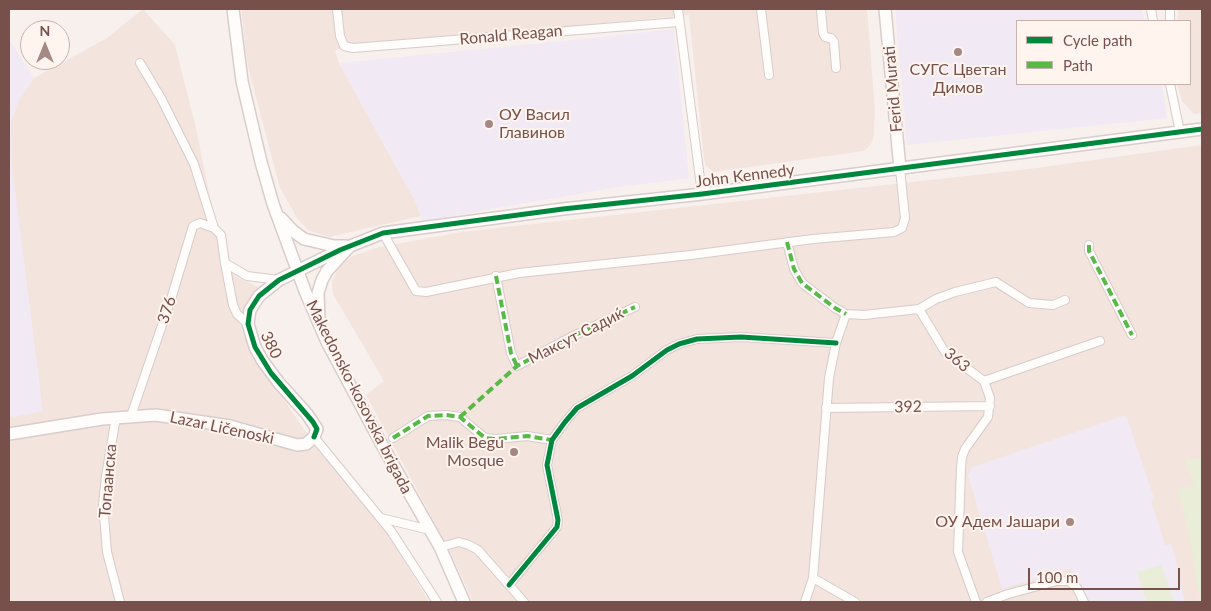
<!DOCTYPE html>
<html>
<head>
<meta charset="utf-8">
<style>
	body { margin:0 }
	#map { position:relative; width:1211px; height:611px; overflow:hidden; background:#f8f0ed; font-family:Lato,sans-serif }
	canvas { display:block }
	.frame { position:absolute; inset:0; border:10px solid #77504b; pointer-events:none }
	.legend { position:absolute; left:1016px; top:20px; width:175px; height:65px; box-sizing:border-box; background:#fff4ee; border:1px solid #c9b2ad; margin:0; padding:6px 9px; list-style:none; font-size:15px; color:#77504b }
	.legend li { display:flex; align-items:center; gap:10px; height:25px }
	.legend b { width:25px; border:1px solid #c9b2ad }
	.north { position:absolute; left:20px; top:20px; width:50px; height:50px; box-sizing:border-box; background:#fff4ee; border:1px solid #c9b2ad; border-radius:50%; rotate:0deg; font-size:14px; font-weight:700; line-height:20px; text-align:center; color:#77504b }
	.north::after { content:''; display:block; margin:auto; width:18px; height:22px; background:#a48884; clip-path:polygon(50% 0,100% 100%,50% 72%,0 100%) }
	.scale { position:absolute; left:1028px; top:568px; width:152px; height:22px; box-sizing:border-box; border:2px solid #77504b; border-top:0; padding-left:6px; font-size:15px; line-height:18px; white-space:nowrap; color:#77504b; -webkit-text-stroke:4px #fff4ee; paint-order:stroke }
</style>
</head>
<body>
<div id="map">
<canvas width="1211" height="611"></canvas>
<div class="frame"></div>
<ul class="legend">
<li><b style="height:6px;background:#00873e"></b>Cycle path</li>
<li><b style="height:6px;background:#58b947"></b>Path</li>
</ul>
<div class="north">N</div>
<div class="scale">100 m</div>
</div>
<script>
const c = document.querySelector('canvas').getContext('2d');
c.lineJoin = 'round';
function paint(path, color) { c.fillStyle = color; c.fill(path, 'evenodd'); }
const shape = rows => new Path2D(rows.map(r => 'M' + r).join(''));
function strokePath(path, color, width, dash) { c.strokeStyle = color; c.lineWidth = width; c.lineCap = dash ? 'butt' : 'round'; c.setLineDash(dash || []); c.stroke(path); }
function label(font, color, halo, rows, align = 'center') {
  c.font = font + ' Lato,sans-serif'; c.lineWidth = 4; c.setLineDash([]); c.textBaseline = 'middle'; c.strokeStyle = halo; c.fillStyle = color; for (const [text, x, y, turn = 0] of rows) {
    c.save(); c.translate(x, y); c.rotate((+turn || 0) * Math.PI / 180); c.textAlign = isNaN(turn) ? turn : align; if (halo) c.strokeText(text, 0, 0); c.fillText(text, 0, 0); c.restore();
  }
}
paint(shape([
	[143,9,175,45,195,124,222,257,235,276,258,287,243,308,240,325,245,338,257,360,316,447,350,481,379,519,429,602,9,602,9,414,14,417,11,122,19,100,34,78,107,38],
	[241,9,867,9,875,111,874,135,871,144,864,151,714,172,706,166,704,159,689,15,358,46,349,43,335,51,339,63,415,201,421,216,329,237,308,230,297,218,280,188,248,67],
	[1178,9,1202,9,1202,113,1194,114,1182,101,1177,84,1190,84,1190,21,1178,21],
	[1202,145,1202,602,473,602,450,551,366,395,384,381,333,294,332,281,339,267,352,256,376,248,461,232,1029,169]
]), '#f3e4dd');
paint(shape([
	[895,9,1141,9,1145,21,1017,21,1017,84,1162,84,1167,118,907,145],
	[674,29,689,178,612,188,423,221,415,201,339,63,594,38],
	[9,39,34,78,19,100,11,122,11,159,43,411,14,417,9,414],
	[1126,415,1154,498,1151,500,1165,545,1172,544,1185,602,1087,602,1071,569,1002,589,968,476,972,467]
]), '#f1e9f4');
paint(shape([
	[1202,458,1202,602,1200,602,1190,540,1178,490,1194,485,1185,460],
	[1161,565,1174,602,1147,602,1137,572]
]), '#eaedd8');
const street = shape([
	[337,9,340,36,344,46,353,48,679,22],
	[678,9,702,194],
	[761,9,769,75],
	[821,9,823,33,825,37,831,38,834,42,836,68],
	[1151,9,1153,21],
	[1170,21,1170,9],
	[140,63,161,98,194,164,214,228,221,235,225,263,233,305,237,314,248,324],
	[1170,84,1180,132],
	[383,233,416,291,426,292,519,273,691,255,813,239,894,232,902,228,905,218,900,169],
	[787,242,794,269,802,283,835,308,846,314,864,315,919,309,936,299,955,292,996,282,1029,303,1053,305,1065,300],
	[1089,245,1089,251,1132,335],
	[225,263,247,276,279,280],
	[496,276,511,353,517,366,573,336,635,307],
	[919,309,945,352,984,381],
	[826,408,990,406],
	[131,416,172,296,193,226,200,223,214,228],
	[116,417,106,476,103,504,107,552,120,602],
	[314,437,391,531,437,602],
	[393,438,428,416,446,415,460,417,485,438,496,439,527,436,552,440],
	[381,518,430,530],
	[440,547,459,542,469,545,478,550,524,602],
	[813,578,855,602],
	[509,585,557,527,558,520,547,465,552,440,565,422,577,408,632,376,667,350,679,344,697,339,741,337,836,343],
	[805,602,813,578,829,378,836,343,846,314],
	[976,602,958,552,961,468,962,457,965,449,988,417,990,398,984,381,1100,341],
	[987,602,1008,594,1057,581,1069,581,1077,588,1084,602]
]);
const secondary = shape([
	[233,9,242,81,261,162,273,204,305,291,327,342,382,445,440,547,464,602],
	[885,9,900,169],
	[281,218,293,231,304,239,334,246,346,246],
	[319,318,318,293,322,280,327,271,349,247],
	[9,434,102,419,156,415,230,426,297,445,306,444,314,437,317,429,307,414,279,383,262,360,255,347,248,324,250,310,259,296,279,280,340,250,383,233,563,209,702,194,1202,129]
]);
strokePath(street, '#d6ccca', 10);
strokePath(secondary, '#d9cdcb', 14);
strokePath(street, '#fefdfc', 8);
strokePath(secondary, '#fefdfc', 11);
strokePath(shape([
	[787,242,794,269,802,283,835,308,846,314],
	[1089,245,1089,251,1132,335],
	[496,276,511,353,517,366],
	[460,417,517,366,573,336,635,307],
	[393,438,428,416,446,415,460,417,485,438,496,439,527,436,552,440]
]), '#58b947', 4, [8, 4]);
strokePath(shape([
	[314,437,317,429,313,422,271,373,255,347,248,324,250,310,259,296,279,280,340,250,383,233,563,209,702,194,1202,129],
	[509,585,557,527,558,520,547,465,552,440,565,422,577,408,632,376,667,350,679,344,697,339,741,337,836,343]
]), '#00873e', 5);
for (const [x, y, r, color] of [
	[958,52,5,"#a48884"],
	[489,124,5,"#a48884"],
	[514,452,5,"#a48884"],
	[1070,522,5,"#a48884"]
]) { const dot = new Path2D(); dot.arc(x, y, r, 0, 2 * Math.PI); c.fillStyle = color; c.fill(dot); strokePath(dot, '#fff4ee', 2); }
label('16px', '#77504b', '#fff4ee', [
	["Ronald Reagan",511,35,-5],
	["Ferid Murati",893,89,-95],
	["John Kennedy",745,176,-7],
	["376",167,310,-72],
	["Максут Садиќ",576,336,-27],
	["380",271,345,64],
	["363",957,360,40],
	["Makedonsko-kosovska brigada",359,397,63],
	["392",908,407,-1],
	["Lazar Ličenoski",222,428,12],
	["Топаанска",108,481,-85]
]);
label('16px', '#77504b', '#fff4ee', [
	["СУГС Цветан",958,70,"center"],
	["Димов",958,88,"center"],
	["ОУ Васил",499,115,"left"],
	["Главинов",499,133,"left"],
	["Malik Begu",504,443],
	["Mosque",504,461],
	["ОУ Адем Јашари",1060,522]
], 'right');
</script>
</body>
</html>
